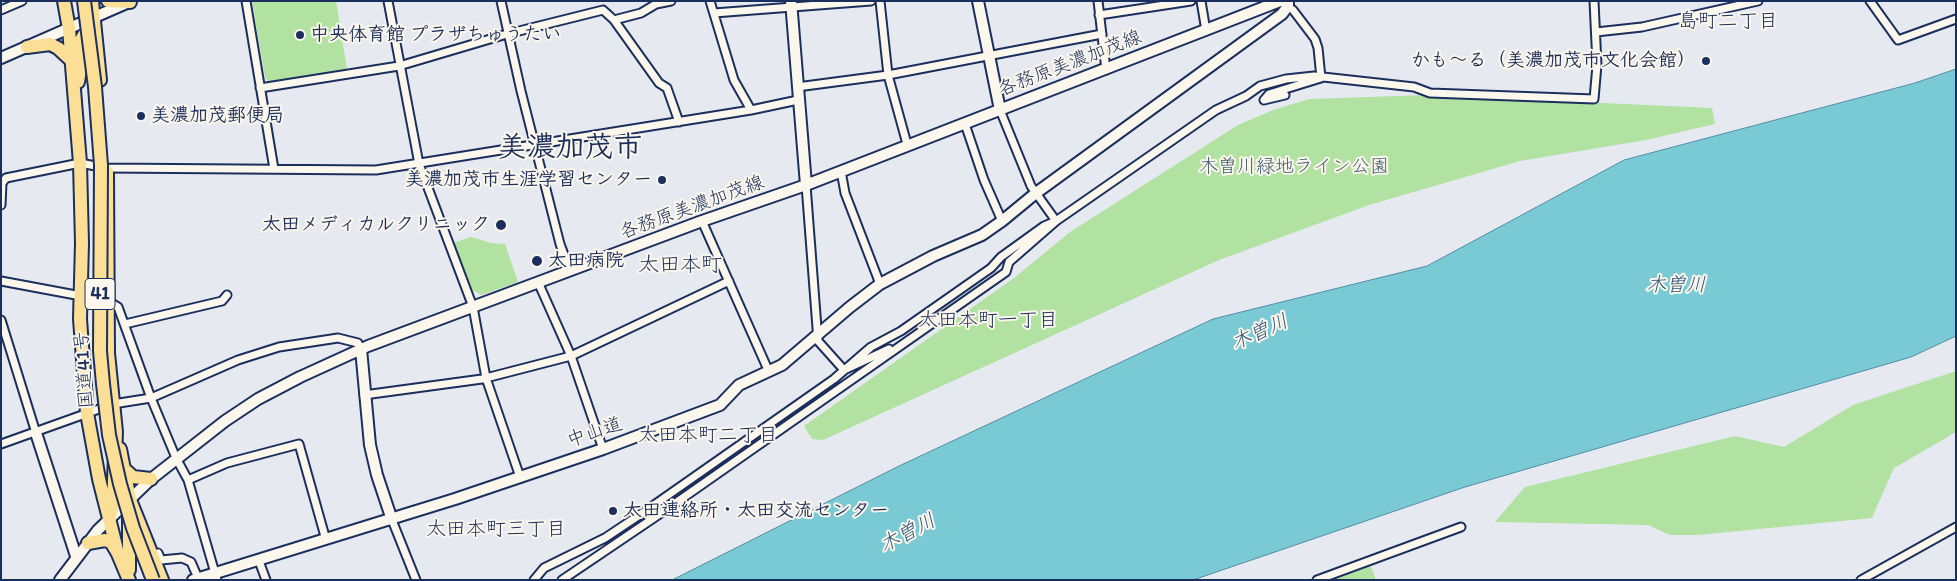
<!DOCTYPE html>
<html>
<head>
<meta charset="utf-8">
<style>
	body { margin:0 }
	#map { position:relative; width:1957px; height:581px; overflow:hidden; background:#e6eaf0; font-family:Itim,sans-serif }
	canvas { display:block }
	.frame { position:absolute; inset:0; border:2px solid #1b2f5e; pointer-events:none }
</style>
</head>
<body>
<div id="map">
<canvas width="1957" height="581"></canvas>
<div class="frame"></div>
</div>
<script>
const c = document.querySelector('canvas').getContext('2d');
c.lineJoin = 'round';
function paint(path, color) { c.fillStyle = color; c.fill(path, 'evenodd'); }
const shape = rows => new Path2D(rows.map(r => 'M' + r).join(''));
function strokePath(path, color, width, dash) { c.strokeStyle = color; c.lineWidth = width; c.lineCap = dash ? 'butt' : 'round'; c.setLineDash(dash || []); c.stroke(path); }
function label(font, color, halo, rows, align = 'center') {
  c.font = font + ' Itim,"Klee One",sans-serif'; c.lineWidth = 4; c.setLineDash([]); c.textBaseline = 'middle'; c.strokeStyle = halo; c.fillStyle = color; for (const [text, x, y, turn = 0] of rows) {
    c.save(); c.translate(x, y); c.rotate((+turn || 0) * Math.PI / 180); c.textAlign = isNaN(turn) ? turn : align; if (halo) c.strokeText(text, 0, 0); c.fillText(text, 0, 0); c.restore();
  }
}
paint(shape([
	[252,1,336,1,347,69,269,82,265,78],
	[1428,95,1712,108,1715,124,1646,140,1520,161,1369,205,1219,260,823,440,812,439,804,426,1014,278,1070,232,1238,125,1273,110,1309,99],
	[471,237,491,243,505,244,518,282,481,295,471,289,453,243],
	[1956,371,1956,432,1894,468,1872,518,1698,535,1670,535,1648,525,1495,522,1525,487,1735,436,1784,447,1853,405],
	[1368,559,1376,580,1311,580,1341,568]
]), '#b1e2a1');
const water = shape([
	[1956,69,1956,336,1911,357,1465,487,1193,580,672,580,899,466,1213,319,1427,266,1624,160,1915,83,1956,69]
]);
paint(water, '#79cad4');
strokePath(water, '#538ca5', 1);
const street = shape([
	[246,1,274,169],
	[388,1,419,164,473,307,486,378,520,477],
	[501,1,521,91,560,244,570,271],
	[710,1,734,80,751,110],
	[880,1,888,75,907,144],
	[1098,1,1106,70],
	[1201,1,1206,31],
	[1870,1,1898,40,1956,19],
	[1,10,22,1],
	[714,13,871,1],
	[1099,15,1191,1],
	[614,20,641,13,656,4,671,1],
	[1596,32,1642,27,1758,1],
	[797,87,888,75,1102,34],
	[260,88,399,66,507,34,603,10,614,20,659,83,667,88,679,122],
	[1264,100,1269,94,1321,78,1318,48,1315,39,1293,10],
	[1264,100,1285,95],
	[965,124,984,180,1002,221],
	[841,171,845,193,880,284],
	[806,185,818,341,844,370,889,349],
	[1,205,2,183,6,178,80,163,106,168,376,170,751,110,798,100],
	[702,221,769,372],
	[1,281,108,301,118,307,151,398,176,458,188,480,217,580],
	[538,282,571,356,603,449],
	[1,320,36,433],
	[125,324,222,301,227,295],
	[364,395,482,379,571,356,729,281],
	[1,444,113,404,151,398,238,360,279,347,338,338,358,343,361,349],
	[188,480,227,463,299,444,326,540],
	[392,520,416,580],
	[158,553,161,560,182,558,191,562,198,578],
	[259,561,266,580],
	[534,580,544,568,605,538,644,512,834,379,871,347,901,331,991,268,1001,257,1044,226,1056,221,1216,110,1246,96,1260,86,1286,79,1314,76,1414,87,1430,93,1594,99,1597,65,1594,1],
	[562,580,667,509,1006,272,1009,262,1056,221,1031,186,1000,110],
	[1317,580,1461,527],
	[1861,580,1956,527]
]);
const secondary = shape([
	[791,1,806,185],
	[978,1,1000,110],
	[1,58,129,2],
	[361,349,370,445,377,475,392,520],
	[36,433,76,556],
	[60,580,98,530,151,479,225,421,258,399,300,377,368,346,702,221,806,185,1280,1],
	[193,580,455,499,603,449,720,405,739,385,782,365,850,307,880,284,933,256,982,235,1002,221,1036,193,1282,14,1288,6,1288,1]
]);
const highway = shape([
	[64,1,69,29,80,163,82,243,80,319,87,413,99,479,118,554,129,580],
	[92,1,100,80],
	[108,1,130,2],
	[27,47,50,44,58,48,71,60],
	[78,82,82,57,81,40,91,23],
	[107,172,108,353,116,432,113,505,110,516],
	[120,449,130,500,162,580],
	[123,468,133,477,151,479],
	[88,543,105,540,111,542,117,552],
	[129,570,129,515]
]);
strokePath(street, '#1b2f5e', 11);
strokePath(secondary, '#1b2f5e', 14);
strokePath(highway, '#1b2f5e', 16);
strokePath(street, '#fbf7ec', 7);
strokePath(secondary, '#fbf7ec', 10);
strokePath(highway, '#fbdf96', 12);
const highwayBridge = shape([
	[84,1,95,87,101,165,100,351,103,384,109,435,120,484,133,528,153,580]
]);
strokePath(highwayBridge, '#1b2f5e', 16, []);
strokePath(highwayBridge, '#fbdf96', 12);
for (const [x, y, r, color] of [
	[300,35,5,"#1b2f5e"],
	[1706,61,5,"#1b2f5e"],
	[141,116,5,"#1b2f5e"],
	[662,180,5,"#1b2f5e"],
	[501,225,6,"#1b2f5e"],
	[537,261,6,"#1b2f5e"],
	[613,511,5,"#1b2f5e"]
]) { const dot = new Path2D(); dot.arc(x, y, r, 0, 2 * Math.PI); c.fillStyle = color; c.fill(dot); strokePath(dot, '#fbf7ec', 2); }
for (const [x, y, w] of [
	[100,294,30]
]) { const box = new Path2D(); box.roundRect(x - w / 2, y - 15.5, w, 31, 4); c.fillStyle = '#fbf7ec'; c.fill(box); strokePath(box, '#1b2f5e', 1); }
label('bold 18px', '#1b2f5e', null, [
	["41",100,294]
]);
label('bold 19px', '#1b2f5e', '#fbf7ec', [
	["中央体育館 プラザちゅうたい",310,35],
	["かも～る（美濃加茂市文化会館）",1696,61,"right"],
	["美濃加茂郵便局",151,116],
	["美濃加茂市生涯学習センター",652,180,"right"],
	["太田メディカルクリニック",490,225,"right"],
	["太田病院",548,261],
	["太田連絡所・太田交流センター",623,511]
], 'left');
label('19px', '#1b2f5e', '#fbf7ec', [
	["各務原美濃加茂線",1070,64,-21],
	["各務原美濃加茂線",692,208,-20],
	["国道41号",85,370,-94],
	["中山道",595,433,-19]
]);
label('19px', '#405c6f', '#fbf7ec', [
	["木曽川緑地ライン公園",1294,167]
]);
label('20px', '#1b2f5e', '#fbf7ec', [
	["島町二丁目",1728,22],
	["太田本町一丁目",988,321],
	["太田本町二丁目",708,436],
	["太田本町三丁目",496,530]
]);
label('italic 20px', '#32567c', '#fbf7ec', [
	["木曽川",1676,286],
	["木曽川",1260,333,-24],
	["木曽川",908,534,-28]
]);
label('21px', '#1b2f5e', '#fbf7ec', [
	["太田本町",680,266]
]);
label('bold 29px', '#1b2f5e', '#fbf7ec', [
	["美濃加茂市",570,149]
]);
</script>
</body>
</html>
